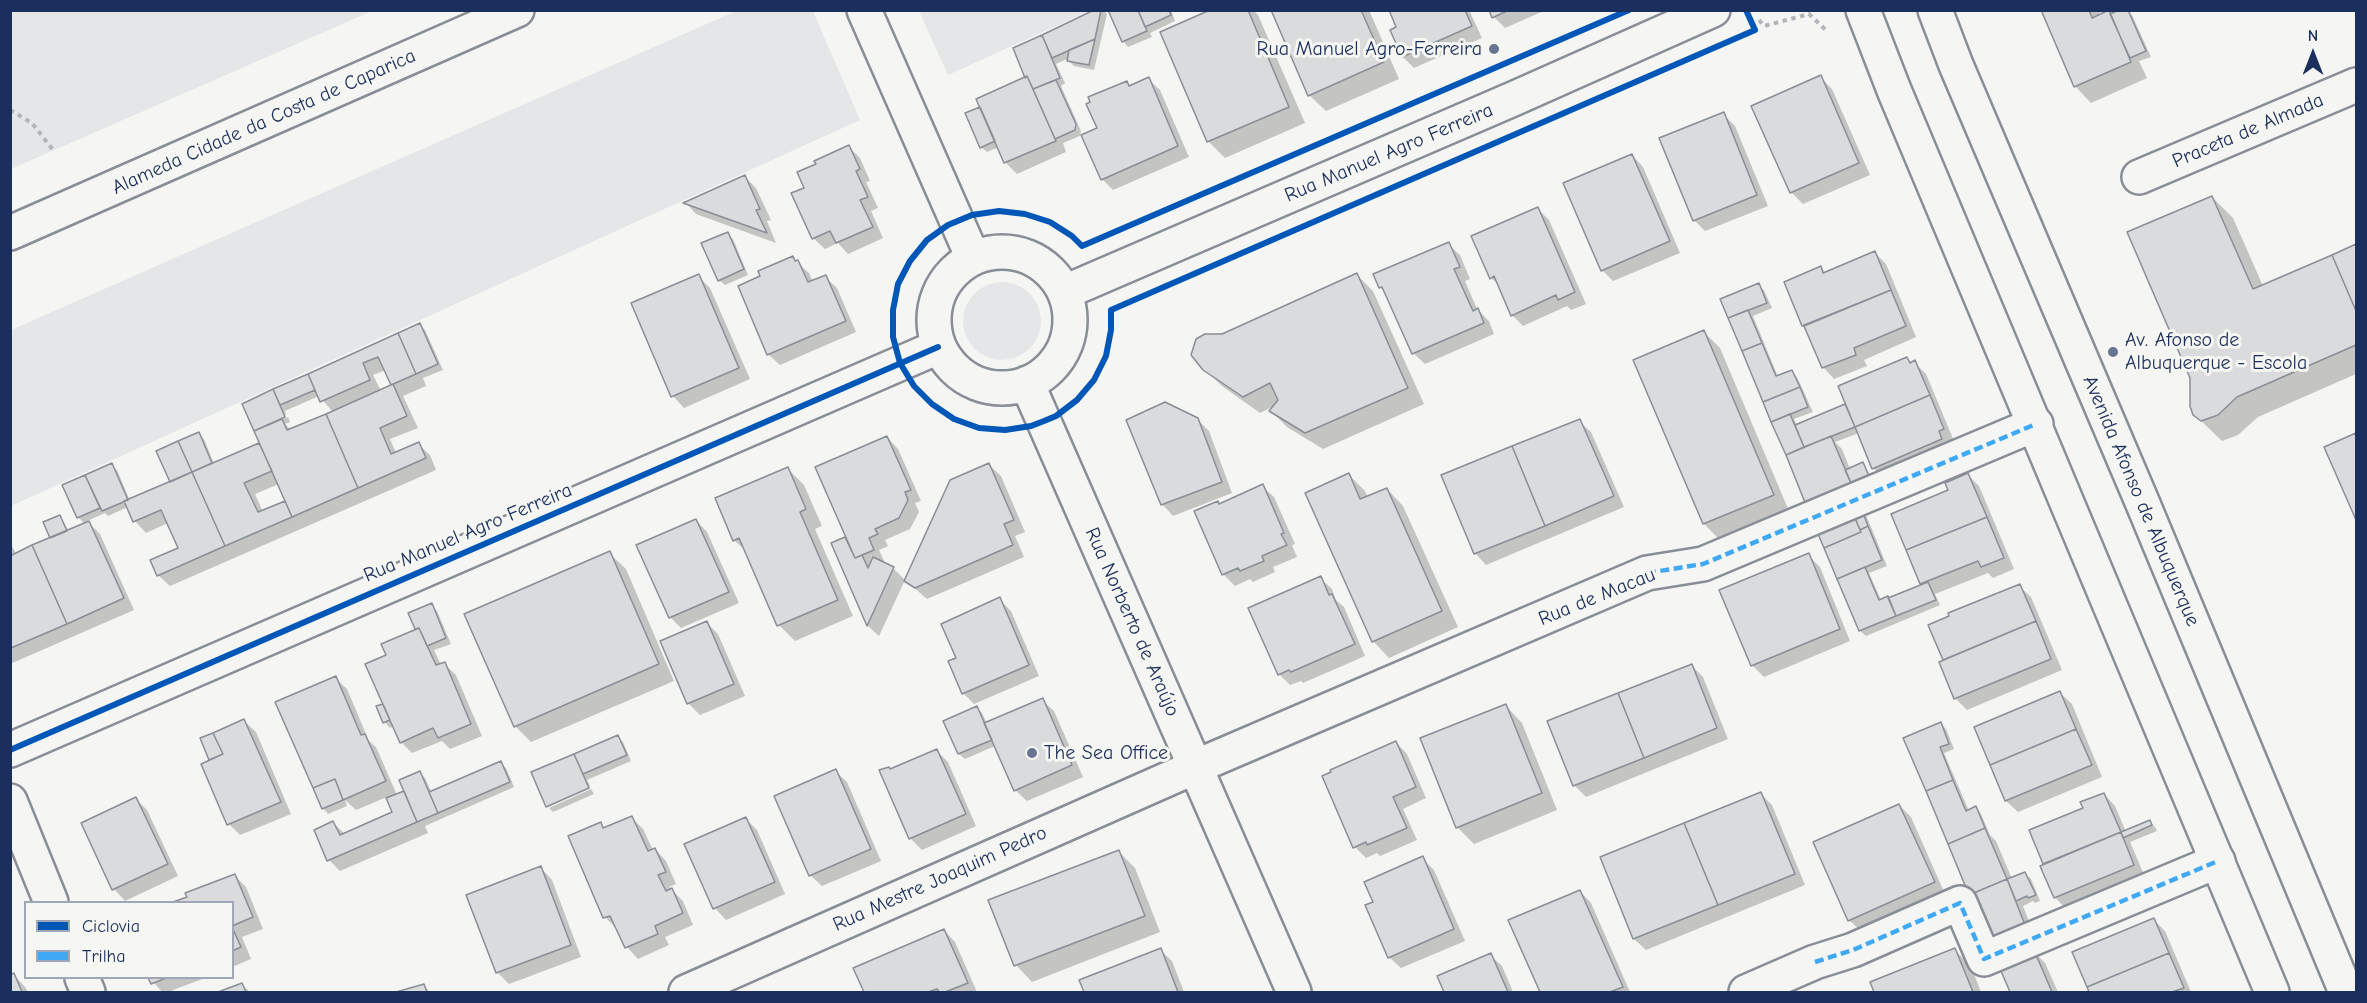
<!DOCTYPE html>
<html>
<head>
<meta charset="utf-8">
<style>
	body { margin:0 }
	#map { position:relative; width:2367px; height:1003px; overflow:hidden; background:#f5f5f3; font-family:"Comic Neue",sans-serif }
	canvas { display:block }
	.frame { position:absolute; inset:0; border:12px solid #1b2f5e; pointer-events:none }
	.legend { position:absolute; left:24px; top:901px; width:210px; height:78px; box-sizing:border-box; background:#f6f6f2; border:2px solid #9ea6b7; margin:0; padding:8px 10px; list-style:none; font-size:18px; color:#1b2f5e }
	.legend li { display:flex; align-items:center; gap:12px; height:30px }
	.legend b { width:30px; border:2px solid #9ea6b7 }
	.north { position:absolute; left:2283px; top:24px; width:60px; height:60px; -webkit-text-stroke:4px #f6f6f2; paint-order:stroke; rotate:0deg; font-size:16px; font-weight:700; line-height:24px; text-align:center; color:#1b2f5e }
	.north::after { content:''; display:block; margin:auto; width:21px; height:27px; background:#1b2f5e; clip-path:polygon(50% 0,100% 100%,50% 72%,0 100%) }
</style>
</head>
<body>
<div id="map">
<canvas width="2367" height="1003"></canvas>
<div class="frame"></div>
<ul class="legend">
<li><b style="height:8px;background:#0057b8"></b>Ciclovia</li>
<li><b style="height:8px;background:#3fa9f5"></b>Trilha</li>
</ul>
<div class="north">N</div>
</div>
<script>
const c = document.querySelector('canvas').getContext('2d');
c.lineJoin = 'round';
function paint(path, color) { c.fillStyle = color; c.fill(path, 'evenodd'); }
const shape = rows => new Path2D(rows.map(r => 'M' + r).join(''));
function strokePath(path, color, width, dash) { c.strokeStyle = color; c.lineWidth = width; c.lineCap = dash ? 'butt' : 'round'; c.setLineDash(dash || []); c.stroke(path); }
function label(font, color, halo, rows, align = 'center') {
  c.font = font + ' "Comic Neue",sans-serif'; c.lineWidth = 6; c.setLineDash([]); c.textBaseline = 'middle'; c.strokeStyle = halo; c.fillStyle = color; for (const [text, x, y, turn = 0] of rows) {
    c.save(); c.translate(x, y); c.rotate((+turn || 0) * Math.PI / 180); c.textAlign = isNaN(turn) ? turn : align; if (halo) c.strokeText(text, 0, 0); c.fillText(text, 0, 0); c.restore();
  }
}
paint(shape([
	[11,10,372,10,372,11,11,169],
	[736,11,813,11,860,120,11,506,11,330],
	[919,11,1089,11,948,75],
	'963 321a39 39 0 1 1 78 0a39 39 0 1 1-78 0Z'
]), '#e4e6e7');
paint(shape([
	[1097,10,1103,10,1107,14,1094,70,1074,66,1069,61,1069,58,1056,64,1065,83,1061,86,1081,131,1080,136,1063,143,1066,152,1017,174,1005,162,999,147,987,152,981,147,980,108,1027,78,1015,49],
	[1109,10,1171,10,1175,21,1150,33,1152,37,1128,47,1123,41],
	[1214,10,1253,10,1258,15,1305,123,1225,158,1208,141],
	[1273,10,1369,10,1399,79,1326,111,1309,95],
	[1390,10,1469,10,1482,38,1414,68,1403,57,1398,28],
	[1491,10,1546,10,1505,28,1494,17],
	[2042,10,2105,10,2099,13,2100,16,2128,10,2132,15,2151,57,2139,61,2147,78,2091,103,2075,86],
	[1820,77,1832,89,1870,175,1803,204,1791,192,1753,107],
	[1148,79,1160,90,1189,157,1113,190,1102,179,1126,82,1131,87],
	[1723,114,1735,126,1768,206,1705,231,1694,220],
	[849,147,860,158,870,181,866,182,878,208,871,211,883,238,848,254,838,243,825,249,813,238,806,188,818,165],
	[1632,155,1643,167,1680,253,1613,281,1602,270],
	[744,176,756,188,771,220,767,221,776,243,696,214,686,203],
	[2212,197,2233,218,2263,286,2356,246,2356,374,2258,417,2238,435,2222,441,2195,415],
	[1538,209,1549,220,1586,304,1571,310,1567,306,1523,326,1512,315,1500,286,1491,278],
	[727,233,733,239,748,275,725,285,719,280],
	[1448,244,1460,255,1470,279,1465,281,1477,309,1489,321,1494,334,1425,364,1413,353,1387,294,1380,287],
	[1875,253,1886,264,1916,337,1864,360,1867,366,1834,379,1823,367,1803,326,1821,268,1826,273],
	[792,258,809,273,813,282,825,277,837,288,856,332,780,365,768,354,762,277],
	[1357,275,1373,291,1424,404,1323,449,1287,427,1271,411,1276,405,1260,413,1222,386,1204,369,1222,335],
	[698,276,710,288,750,379,684,408,673,396,633,304],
	[1758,285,1764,290,1772,308,1753,316,1778,377,1792,372,1797,377,1813,412,1794,419,1797,425,1847,405,1907,359,1912,363,1914,362,1926,374,1954,441,1809,509,1722,300],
	[1859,433,1873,468,1880,475,1872,478,1862,464,1850,469,1842,449,1835,442],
	[420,325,425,330,443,370,423,378,426,386,403,396,418,428,390,439,396,453,418,444,430,455,436,470,170,586,158,575,180,548,168,523,146,533,135,521,128,507,108,516,105,513,87,521,100,534,134,610,10,664,10,543,17,555,52,539,60,517,69,531,85,524,78,517,64,486,111,465,117,470,130,501,172,482,198,434,204,439,214,464,261,444,256,432,288,417,290,422,285,424,291,430,333,412,319,396,285,411,286,415,256,429,256,431,244,405],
	[386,370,393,386,381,391,373,375],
	[279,484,287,501,263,512,255,494],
	[1704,332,1720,348,1789,511,1720,540,1704,524,1635,360],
	[1197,419,1209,431,1232,493,1173,516,1162,504],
	[1579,421,1591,432,1624,507,1486,565,1475,553],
	[2356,434,2356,516,2326,448],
	[887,437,898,449,921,501,915,503,919,512,910,529,885,540,888,546,879,550,884,561,881,563,893,568,905,580,879,636,868,626,833,544,847,538],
	[989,465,1001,476,1025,532,1015,536,1024,557,927,599,906,581],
	[787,468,804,485,822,526,815,529,853,616,795,641,779,625,748,553,734,540],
	[1349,475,1365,491,1368,498,1387,489,1403,506,1458,627,1389,658,1373,641],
	[1968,475,1979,486,2014,569,1993,578,1988,573,1935,594,1940,605,1866,636,1860,631,1817,527,1861,510,1866,515,1887,566,1869,573,1881,600,1889,600,1923,585,1893,514,1950,491],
	[1262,486,1274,497,1295,544,1292,545,1297,557,1273,567,1275,572,1253,582,1250,579,1235,586,1223,574,1218,502,1220,505],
	[696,520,707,532,739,603,681,628,670,617],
	[609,553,626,569,674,681,531,742,515,726],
	[1808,555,1820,567,1850,641,1764,677,1752,665],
	[1320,578,1332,589,1336,600,1344,607,1365,656,1303,683,1301,681,1290,685,1279,674],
	[2019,586,2031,597,2062,670,1967,710,1956,699,1941,663,1945,661,1930,626],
	[999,599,1011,611,1039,676,974,704,963,693,958,658],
	[431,605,437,611,451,644,434,650,441,665,444,664,456,675,482,736,450,749,442,741,412,753,401,742,394,726,390,728,385,722,378,707,385,705,388,655,418,630,416,628],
	[706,622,718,634,745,696,700,715,689,704,661,642],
	[1692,666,1703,677,1728,739,1586,797,1574,785],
	[335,678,347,689,369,741,376,747,397,795,406,791,420,773,425,778,432,793,500,763,506,768,514,787,425,826,428,833,340,871,329,860,333,823,345,834,394,813,387,797,356,810,345,800,347,806,328,814,323,808],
	[2060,693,2072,704,2102,777,2018,812,2006,801,1976,728],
	[1042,700,1054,711,1083,777,1027,801,1015,790,995,746,965,759,959,754,977,708,982,713,987,724],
	[1506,706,1522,723,1557,810,1474,844,1457,827],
	[244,721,256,732,291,814,240,835,229,824,211,761,202,739],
	[1941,724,1946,729,1954,749,1944,753,1969,811,1976,808,1981,814,1990,835,1996,841,2012,879,2025,874,2031,879,2040,901,2035,903,2033,901,2023,906,2030,924,2003,957,1905,739],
	[617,737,623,742,631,761,587,780,590,786,548,807,533,773],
	[1396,742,1407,754,1426,798,1403,809,1417,840,1380,856,1377,853,1366,858,1355,847],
	[936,750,948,762,976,826,922,850,910,838,890,770],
	[835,771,847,782,881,861,822,886,810,875],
	[591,789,594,794,553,812,549,808],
	[1761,794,1772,805,1805,885,1646,950,1634,939,1602,858],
	[2104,794,2115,806,2126,832,2150,822,2155,827,2157,831,2130,842,2145,877,2066,909,2055,897,2031,831,2085,809],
	[136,799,147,810,178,876,125,901,114,889,83,824],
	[1899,805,1911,817,1945,894,1861,931,1849,920],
	[632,818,643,829,653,850,655,849,666,861,676,884,669,887,683,901,693,925,665,937,669,945,638,959,627,947,616,928,605,917,600,823,606,829],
	[746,819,757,830,785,894,726,920,715,908],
	[1119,852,1135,868,1160,932,1032,982,1016,965,990,901],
	[1422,858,1434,870,1465,941,1401,968,1389,957,1375,903],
	[541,868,552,880,581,957,509,984,498,973,468,896],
	[234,875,246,887,263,929,242,937,251,959,232,967,232,902,177,902],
	[1580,891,1591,903,1630,992,1542,992,1510,921],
	[2154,920,2165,931,2191,992,2091,992,2074,953],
	[944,930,955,942,977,992,866,992,855,968],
	[1160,950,1172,961,1184,992,1086,992,1081,981],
	[1955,950,1971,966,1981,992,1876,992,1872,983],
	[2033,951,2045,963,2058,992,2012,992,2000,965],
	[1490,955,1502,966,1513,992,1446,992,1439,977],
	[14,975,25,987,28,992,10,992,10,977],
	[150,978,205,978,168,992,162,992],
	[242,985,250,992,222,992],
	[423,985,430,992,401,992]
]), '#0003');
const building = shape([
	[1094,10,1101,10,1095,39,1052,58,1042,35,1094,10],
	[1108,10,1138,10,1147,31,1122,42,1108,10],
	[1138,10,1169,10,1171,15,1145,27,1138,10],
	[1210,10,1248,10,1289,107,1207,142,1160,32,1210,10],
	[1271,10,1361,10,1384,62,1308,96,1271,10],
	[1389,10,1465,10,1472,26,1402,57,1390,30,1396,27,1389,10],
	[1489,10,1509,10,1492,18,1489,10],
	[2041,10,2089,10,2092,18,2109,10,2131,62,2074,87,2041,10],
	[2119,10,2128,10,2146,51,2130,58,2110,14,2119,10],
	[1042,35,1060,78,1033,89,1027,76,1025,78,1013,48,1042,35],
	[1095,39,1089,65,1067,61,1069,50,1095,39],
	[1821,75,1859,163,1790,193,1751,106,1821,75],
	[1027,76,1056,141,1004,163,976,99,1027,76],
	[1149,77,1178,146,1101,180,1081,135,1097,128,1086,104,1090,102,1088,97,1127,81,1129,86,1149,77],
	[1056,80,1076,124,1075,130,1055,139,1033,89,1056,80],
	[980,107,995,141,980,148,965,113,980,107],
	[1724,112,1757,195,1693,221,1659,138,1724,112],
	[849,145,860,169,856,171,868,197,860,200,873,227,836,243,830,231,812,239,791,193,804,188,797,172,816,164,814,161,849,145],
	[1632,154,1670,241,1601,271,1563,183,1632,154],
	[745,175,760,209,756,210,767,233,683,203,745,175],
	[2212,196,2253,289,2332,255,2356,311,2356,345,2237,397,2218,415,2201,421,2193,415,2190,406,2190,378,2127,232,2212,196],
	[1538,207,1575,292,1558,300,1556,295,1511,316,1494,276,1490,279,1471,236,1538,207],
	[728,232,744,269,718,281,701,243,728,232],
	[1449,242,1460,267,1454,269,1473,311,1478,308,1484,323,1412,354,1382,287,1379,288,1373,274,1449,242],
	[2356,244,2356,311,2332,255,2356,244],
	[1875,251,1891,290,1802,326,1784,282,1821,266,1823,273,1875,251],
	[793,256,795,261,798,260,808,282,826,275,846,321,767,355,738,286,760,276,758,271,793,256],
	[1357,273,1408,388,1305,433,1269,411,1278,400,1270,383,1243,397,1203,370,1191,355,1196,339,1205,334,1222,334,1357,273],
	[699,274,739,368,671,397,631,303,699,274],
	[1759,283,1767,303,1728,318,1720,299,1759,283],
	[1891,290,1906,326,1854,348,1856,355,1822,368,1804,326,1891,290],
	[1748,310,1762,343,1742,351,1728,318,1748,310],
	[420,323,438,364,416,374,398,333,420,323],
	[1704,330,1774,495,1703,524,1633,360,1704,330],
	[398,333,416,374,391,385,378,357,363,363,370,380,320,402,308,374,398,333],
	[1762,343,1776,376,1792,370,1800,387,1763,402,1742,351,1762,343],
	[1907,357,1910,363,1915,360,1930,395,1855,427,1838,386,1907,357],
	[308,374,315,390,280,405,273,389,308,374],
	[393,384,407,416,380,428,391,454,419,442,426,458,358,488,326,414,393,384],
	[1800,387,1808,407,1771,422,1763,402,1800,387],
	[273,389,285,417,254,431,242,404,273,389],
	[1930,395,1944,429,1939,431,1942,439,1872,469,1855,427,1930,395],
	[1165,402,1198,418,1222,482,1161,505,1126,420,1165,402],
	[1845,404,1855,427,1804,447,1795,425,1845,404],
	[326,414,358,488,292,517,254,431,282,419,287,430,326,414],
	[1790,414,1804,447,1786,455,1771,422,1790,414],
	[1580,419,1614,496,1545,526,1512,446,1580,419],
	[199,432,212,463,192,472,178,441,199,432],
	[2356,433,2356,520,2324,447,2356,433],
	[887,436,911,490,905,492,908,500,899,518,875,529,878,534,869,538,874,550,855,558,815,467,887,436],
	[1831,436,1854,490,1808,510,1786,455,1831,436],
	[178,441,192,472,170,482,156,451,178,441],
	[259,443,272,471,244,483,258,512,285,501,292,517,225,546,192,472,259,443],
	[1512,446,1545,526,1474,554,1441,475,1512,446],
	[1863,462,1872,483,1854,490,1845,470,1863,462],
	[112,463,128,500,102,511,85,475,112,463],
	[989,463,1014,520,1004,524,1013,545,915,588,904,581,950,480,989,463],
	[788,467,806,509,800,512,838,600,777,626,739,538,733,541,715,498,788,467],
	[192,472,225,546,157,576,150,560,178,548,161,510,133,522,124,501,192,472],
	[1349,473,1360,499,1387,488,1442,611,1372,642,1305,493,1349,473],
	[1968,473,1987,517,1906,550,1891,514,1948,490,1945,483,1968,473],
	[85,475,100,508,77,518,62,485,85,475],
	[1263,484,1284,533,1281,534,1287,545,1262,556,1264,561,1240,571,1238,568,1222,575,1194,511,1218,501,1219,504,1263,484],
	[1861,508,1868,526,1860,530,1852,511,1861,508],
	[1852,511,1861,532,1824,548,1815,527,1852,511],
	[60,515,67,531,50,538,43,522,60,515],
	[1987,517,2004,558,1981,567,1978,561,1920,584,1906,550,1987,517],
	[696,519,729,592,669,618,636,545,696,519],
	[89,521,124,598,67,624,32,545,89,521],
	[1868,526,1882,560,1837,579,1824,548,1861,532,1860,530,1868,526],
	[845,537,855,558,862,555,868,568,873,557,894,567,867,626,831,543,845,537],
	[32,545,67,624,11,648,10,556,32,545],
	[610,551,659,664,514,727,464,614,610,551],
	[1809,553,1840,629,1751,666,1719,590,1809,553],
	[1865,567,1879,600,1888,596,1896,616,1859,631,1837,579,1865,567],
	[1321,576,1329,595,1332,594,1355,644,1291,672,1289,670,1278,675,1248,608,1321,576],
	[1928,582,1936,600,1896,616,1888,598,1928,582],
	[2020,584,2036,621,1943,660,1928,625,1949,616,1948,613,2020,584],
	[1000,597,1029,665,962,694,948,661,956,658,941,624,1000,597],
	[432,603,446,638,427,646,419,628,415,629,408,613,432,603],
	[707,621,734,684,687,704,660,641,707,621],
	[2036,621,2051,659,1954,699,1939,662,2036,621],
	[419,628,436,665,445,662,471,724,438,738,433,728,400,743,365,664,386,655,381,644,419,628],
	[1692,664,1717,728,1644,758,1618,693,1692,664],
	[336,676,361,735,365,734,386,781,343,800,335,779,313,788,275,702,336,676],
	[2060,691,2076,729,1990,765,1974,727,2060,691],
	[1618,693,1644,758,1573,786,1547,721,1618,693],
	[1043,698,1072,765,1014,791,984,723,1043,698],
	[383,704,390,720,383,723,376,706,383,704],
	[1506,704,1542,793,1456,828,1420,738,1506,704],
	[977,706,992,740,958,754,943,721,977,706],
	[244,719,281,802,227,825,201,764,223,754,213,733,244,719],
	[1941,722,1949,744,1940,747,1953,780,1926,791,1903,738,1941,722],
	[2076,729,2092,765,2005,801,1990,765,2076,729],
	[213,733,223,754,209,760,200,738,213,733],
	[618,735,627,755,583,774,574,754,618,735],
	[1396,741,1416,787,1393,797,1407,828,1367,845,1366,842,1353,848,1322,776,1331,772,1330,770,1396,741],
	[937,749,966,814,909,839,879,770,889,767,890,769,937,749],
	[574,754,589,788,546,807,531,772,574,754],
	[501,761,510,782,438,813,429,792,501,761],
	[836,769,871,849,809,876,774,796,836,769],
	[420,771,438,813,417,822,399,780,420,771],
	[335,779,343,800,322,809,313,788,335,779],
	[1953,780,1966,811,1976,806,1985,828,1948,844,1926,791,1953,780],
	[404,791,417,822,327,861,314,830,333,821,340,835,392,812,386,798,404,791],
	[1761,792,1795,874,1718,905,1684,823,1761,792],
	[2104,793,2121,832,2043,864,2029,830,2083,808,2080,802,2104,793],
	[136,797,168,864,112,890,81,823,136,797],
	[1899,804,1935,882,1848,921,1813,842,1899,804],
	[632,816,648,851,655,848,666,872,658,875,666,891,672,888,683,913,655,926,658,934,625,948,610,916,603,918,568,836,601,822,603,828,632,816],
	[746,817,775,882,713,909,684,844,746,817],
	[2150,820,2152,825,2123,838,2121,832,2150,820],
	[1684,823,1718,905,1633,939,1600,857,1684,823],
	[1985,828,2007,879,1969,895,1948,844,1985,828],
	[2121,832,2134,865,2054,898,2040,866,2121,832],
	[1119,850,1145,916,1014,966,988,900,1119,850],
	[1423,856,1454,929,1388,958,1365,905,1373,902,1364,882,1423,856],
	[541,866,571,945,496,973,466,895,541,866],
	[2025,872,2036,895,2028,898,2027,896,2016,901,2007,879,2025,872],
	[235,874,253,917,232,926,232,902,173,902,187,897,185,893,235,874],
	[2007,879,2025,925,1990,946,1969,895,2007,879],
	[1580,890,1623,987,1610,992,1540,992,1508,920,1580,890],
	[2154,918,2169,953,2087,987,2072,952,2154,918],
	[232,927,241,947,232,951,232,927],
	[944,929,968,983,945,992,939,992,937,989,928,992,864,992,853,968,944,929],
	[1161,948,1178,992,1084,992,1079,980,1161,948],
	[1955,948,1973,992,1874,992,1870,982,1955,948],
	[2034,950,2052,992,2010,992,1998,964,2034,950],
	[1491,953,1508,992,1444,992,1437,976,1491,953],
	[2169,953,2184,988,2172,992,2089,992,2087,987,2169,953],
	[14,973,22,992,10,992,10,975,14,973],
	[148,978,166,978,151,984,148,978],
	[242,983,246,992,218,992,242,983],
	[424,984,427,992,396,992,424,984]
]);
paint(building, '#dadbdc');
strokePath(building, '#898d95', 1.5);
const minor = shape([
	[864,10,973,258],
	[2139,177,2356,85],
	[10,233,517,10],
	'934 320a68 68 0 1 1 136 0a68 68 0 1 1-136 0Z',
	[1065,292,1513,99,1713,10],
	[1027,383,1294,992],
	[10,750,938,347],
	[10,801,51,902],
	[82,978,88,992],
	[686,992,1195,767,1647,573,1703,564,2036,424],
	[1746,992,1815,962,1853,950,1960,903,1984,959,2218,861]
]);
const major = shape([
	[1863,10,1894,90,2272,992],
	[1935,10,1956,65,2143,504,2346,992]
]);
strokePath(minor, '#898d95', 38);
strokePath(major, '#898d95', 38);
strokePath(shape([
	[1759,20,1764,26,1809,14,1828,32],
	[10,110,32,123,53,150]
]), '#b2b4b9', 4, [4.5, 4.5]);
strokePath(minor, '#f5f5f3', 33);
strokePath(major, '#f5f5f3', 33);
strokePath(shape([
	[1647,573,1703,564,2036,424],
	[1815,962,1853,950,1960,903,1984,959,2218,861]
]), '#3fa9f5', 4.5, [9, 4.5]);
strokePath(shape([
	[1629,10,1082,246,1072,236,1050,222,1025,214,999,211,972,215,948,225,927,240,910,261,898,284,893,310,893,337,900,363,914,386,932,404,954,419,979,428,1005,430,1031,426,1044,421,1056,416,1077,400,1094,380,1106,356,1111,330,1111,310,1755,30,1746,10],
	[10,750,938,347]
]), '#0057b8', 6);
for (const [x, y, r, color] of [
	[1494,49,6,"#677492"],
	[2113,352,6,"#677492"],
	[1032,753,6,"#677492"]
]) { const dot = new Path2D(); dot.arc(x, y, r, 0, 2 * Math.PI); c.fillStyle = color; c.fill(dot); strokePath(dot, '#f6f6f2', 2); }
label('20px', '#1b2f5e', '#f6f6f2', [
	["Rua Manuel Agro-Ferreira",1482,49,"right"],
	["Av. Afonso de",2125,340],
	["Albuquerque - Escola",2125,363],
	["The Sea Office",1044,753]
], 'left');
label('20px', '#1b2f5e', '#f6f6f2', [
	["Alameda Cidade da Costa de Caparica",264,122,-24],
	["Praceta de Almada",2248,131,-23],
	["Rua Manuel Agro Ferreira",1389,153,-23],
	["Avenida Afonso de Albuquerque",2141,501,67],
	["Rua Manuel Agro Ferreira",468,533,-23],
	["Rua de Macau",1597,597,-22],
	["Rua Norberto de Araújo",1132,622,66],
	["Rua Mestre Joaquim Pedro",940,879,-24]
]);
</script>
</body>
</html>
